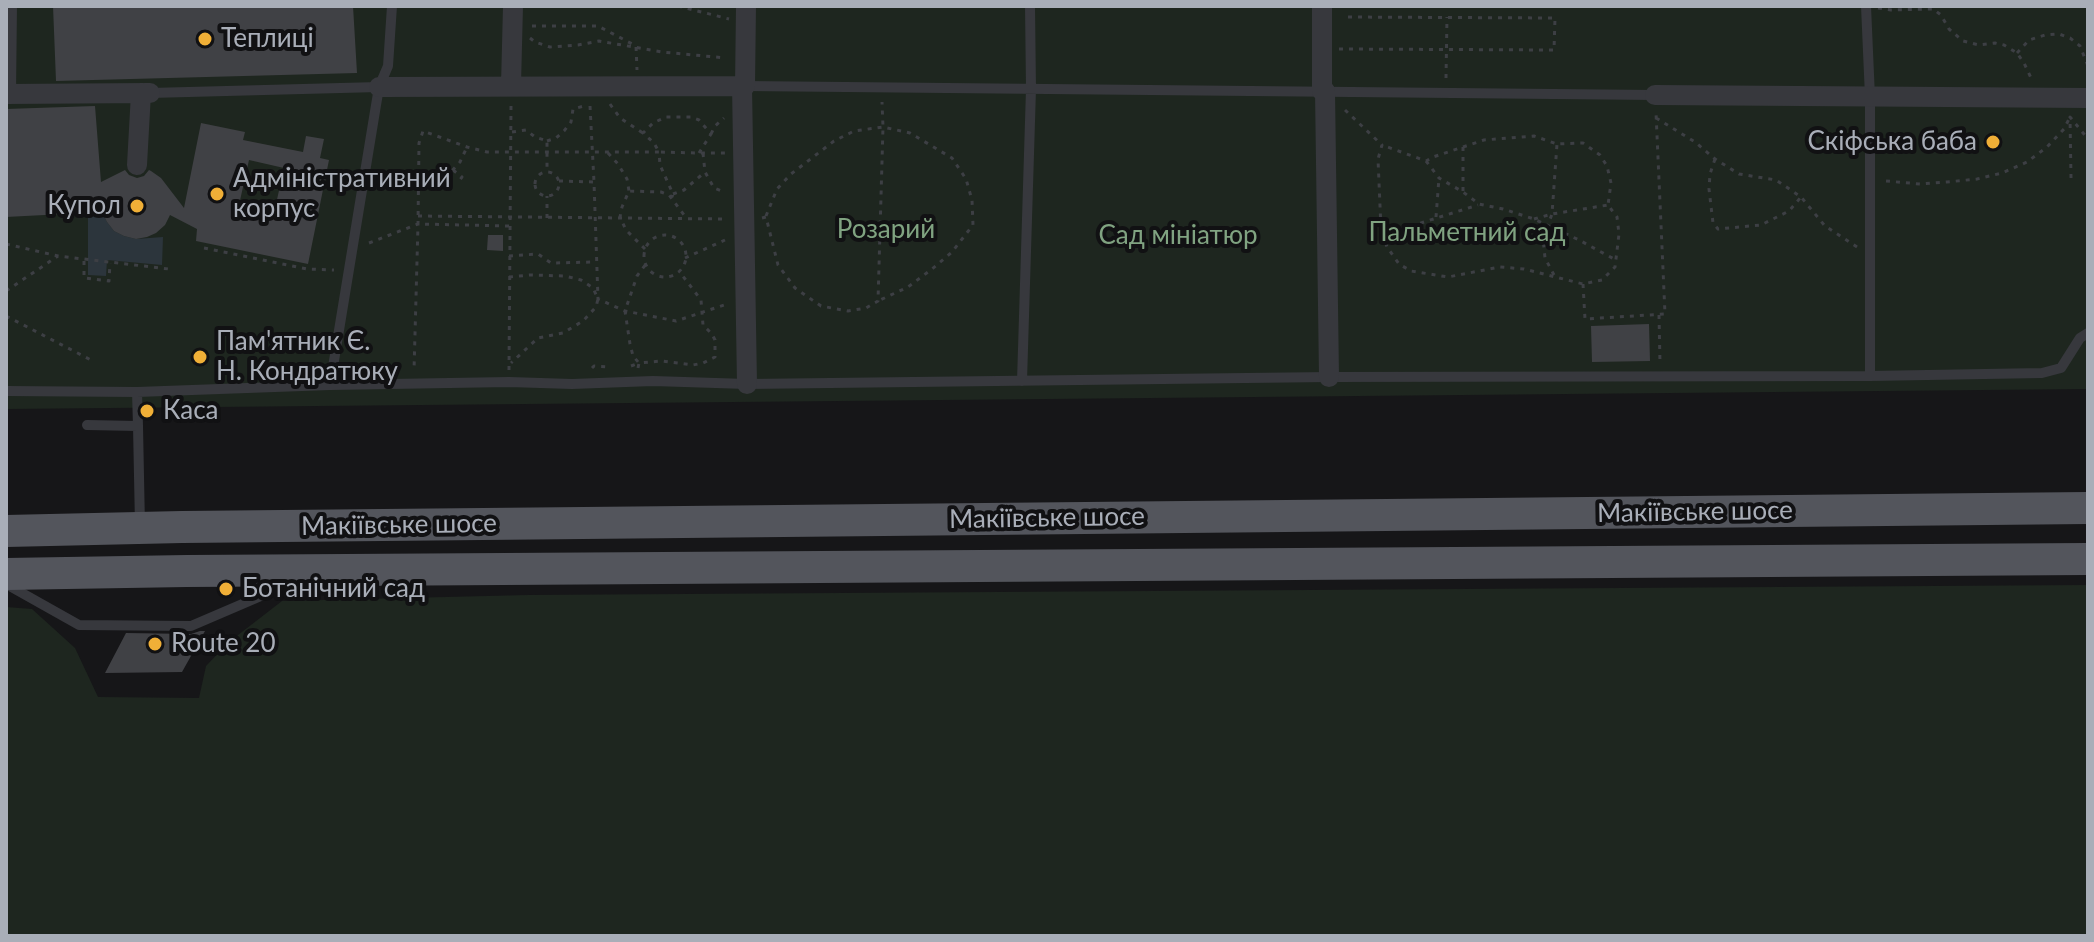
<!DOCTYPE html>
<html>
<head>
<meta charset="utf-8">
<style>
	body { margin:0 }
	#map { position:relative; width:2094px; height:942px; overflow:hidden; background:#161618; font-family:Lato,sans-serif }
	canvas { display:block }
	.frame { position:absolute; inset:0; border:8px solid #a9aeb8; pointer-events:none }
</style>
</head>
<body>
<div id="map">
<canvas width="2094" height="942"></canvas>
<div class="frame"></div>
</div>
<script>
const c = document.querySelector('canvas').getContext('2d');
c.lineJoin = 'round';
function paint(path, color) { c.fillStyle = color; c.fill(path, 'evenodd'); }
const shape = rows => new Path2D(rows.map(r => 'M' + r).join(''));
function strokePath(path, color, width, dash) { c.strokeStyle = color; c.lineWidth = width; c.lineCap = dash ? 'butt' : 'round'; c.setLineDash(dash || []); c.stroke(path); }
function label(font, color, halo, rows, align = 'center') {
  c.font = font + ' Lato,sans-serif'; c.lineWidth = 8; c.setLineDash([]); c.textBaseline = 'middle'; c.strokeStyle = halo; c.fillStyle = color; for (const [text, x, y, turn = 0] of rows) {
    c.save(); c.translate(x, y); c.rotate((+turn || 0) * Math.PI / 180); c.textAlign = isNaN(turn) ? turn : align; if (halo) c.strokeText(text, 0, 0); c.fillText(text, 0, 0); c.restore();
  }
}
paint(shape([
	[6,6,2088,6,2088,389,6,409],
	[2088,585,2088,936,6,936,6,607,32,609,75,648,98,697,199,698,206,666,229,642,282,601,528,595]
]), '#1e261f');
paint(shape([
	[102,212,107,222,114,231,124,236,136,239,163,237,162,265,107,260,106,276,88,275,88,213]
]), '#2c353c');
paint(shape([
	[53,6,353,6,357,73,56,81],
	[95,106,101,182,125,170,129,175,137,178,144,176,149,170,151,171,161,178,184,208,201,123,245,132,243,140,303,152,306,136,324,139,320,158,329,160,308,264,196,241,197,229,170,215,165,225,156,233,147,237,136,239,124,236,114,231,107,222,102,212,6,217,6,109],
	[249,160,284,168,274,213,239,205],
	[488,235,503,235,503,251,487,250],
	[1649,324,1650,361,1592,362,1591,326],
	[200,631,205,631,182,672,105,673,126,633,191,634]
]), '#404145');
strokePath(shape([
	[678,6,729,19],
	[1878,8,1891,10,1933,9,1941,15,1949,29,1963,41,1979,45,1995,43,2004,45,2017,53,2024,63,2032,80],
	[532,26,598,26,636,46,637,70],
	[530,38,535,42,550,47,578,45,599,41,662,52,726,58],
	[1339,49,1554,50,1555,18,1342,17],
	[2017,53,2029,40,2045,35,2059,34,2070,38,2080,46,2088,66],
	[1446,78,1447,17],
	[610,104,620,118,643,133],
	[590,106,594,182],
	[1345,110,1382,145,1378,159,1381,229,1387,247,1399,264,1411,271,1448,277,1500,267,1524,269,1583,284,1602,280,1615,267,1619,234,1617,217,1608,205,1611,183,1607,166,1600,155,1583,143,1557,144,1534,136,1484,140,1433,157,1426,161,1382,145],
	[1656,118,1695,142,1715,159,1739,174,1776,180,1801,197,1825,226,1857,247],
	[512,132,526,130,535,137,547,141,547,171],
	[711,134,715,126,724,118],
	[547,141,556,138,564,131,571,122,573,109,584,106],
	[1463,147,1463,192],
	[608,153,618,164,627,179,629,191],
	[699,153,711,134,699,120,691,117,666,117,653,123,643,133,654,143,659,152,699,153,726,153],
	[703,153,705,172,714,188,724,192],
	[1715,159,1710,174,1709,189,1713,223,1718,229,1761,225,1789,211,1801,197],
	[1426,161,1439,178,1463,192,1479,204,1503,209,1534,219,1579,240,1614,259],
	[453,170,462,177,459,181],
	'535 184a12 12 0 1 1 24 0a12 12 0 1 1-24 0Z',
	[2071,178,2070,117,2088,139],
	[559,181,594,182,598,299,625,311,676,321,727,304],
	[1886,181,1920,184,1947,182,1977,179,2002,173,2027,162,2047,147,2064,129,2070,117],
	[376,187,434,182,450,173,460,162,467,147],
	[673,194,684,190,705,172],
	[418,216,726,219],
	[766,216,777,189,791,174,834,141,854,131,883,127,910,133,952,158,966,179,972,200,973,225,952,252,932,269,908,287,878,301],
	[1436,217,1439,178],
	[547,218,547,196],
	[762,218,766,217,778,265,795,288,821,306,848,311,866,308,878,301,883,127,882,102],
	[1534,219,1552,214,1608,205],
	[509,226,418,224,419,143,423,131,467,147,487,152,659,152,660,165,673,194,672,197],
	[1381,229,1405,228,1478,205],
	'644 256a21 21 0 1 1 42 0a21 21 0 1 1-42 0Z',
	[369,243,418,224,414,371],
	[6,244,58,256,169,269],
	[204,248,307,269,334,270],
	[645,249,626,230,620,217,622,207,629,191,661,192,669,195,687,219],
	[509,256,538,254,551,263,594,262],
	[685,258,725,240],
	[84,261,84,278,109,281,110,263],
	[1554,275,1545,258,1543,238,1552,214,1557,144],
	[509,277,530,275,565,276,581,280,593,288,598,299,596,307,583,321,563,333,538,338,511,363],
	[1583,284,1585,319,1665,314,1656,113],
	[6,291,58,256],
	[1659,315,1660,363],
	[6,316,91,360],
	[631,366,639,363,633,356,630,344,625,311,637,276,646,264],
	[592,368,594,366,611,367],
	[638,368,639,363,662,361,693,365,703,363,715,357,715,340,712,334,703,325,701,300,679,271],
	[509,370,511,105]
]), '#3d3f44', 3, [4, 6]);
strokePath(shape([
	[1866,6,1870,97,1870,376],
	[744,86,1655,95],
	[379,87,388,66,392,6],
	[1022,381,1031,89,1030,6],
	[330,385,509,382,572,384,653,381,747,384,1329,377,1870,376,2042,373,2061,368,2080,338,2088,333],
	[6,391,137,392],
	[87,425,138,426,140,526],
	[138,426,137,392,330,385,379,87,150,93],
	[6,584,79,625,191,626,296,581]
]), '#37383d', 10);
strokePath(shape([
	[511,85,513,6],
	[745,86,746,6],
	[379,87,742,86,747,384],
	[1322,91,1322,6],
	[1325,91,1329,377],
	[6,94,150,93],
	[6,94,7,6],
	[1655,95,2088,98],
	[137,165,141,93]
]), '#37383d', 20);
strokePath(shape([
	[6,531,182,527,2088,508],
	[6,574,187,571,2088,559]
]), '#53555c', 32);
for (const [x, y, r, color] of [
	[205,39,8,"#f0af37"],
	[1993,142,8,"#f0af37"],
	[217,194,8,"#f0af37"],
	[137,206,8,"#f0af37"],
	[200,357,8,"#f0af37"],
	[147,411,8,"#f0af37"],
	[226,589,8,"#f0af37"],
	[155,644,8,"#f0af37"]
]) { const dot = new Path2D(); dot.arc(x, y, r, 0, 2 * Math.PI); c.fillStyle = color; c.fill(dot); strokePath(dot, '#111113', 3); }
label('26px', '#a9aeb8', '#111113', [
	["Теплиці",221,39],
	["Скіфська баба",1977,142,"right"],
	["Адміністративний",233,179],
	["корпус",233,209],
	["Купол",121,206,"right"],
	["Пам'ятник Є.",216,342],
	["Н. Кондратюку",216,372],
	["Каса",163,411],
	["Ботанічний сад",242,589],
	["Route 20",171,644]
], 'left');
label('26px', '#80a381', '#111113', [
	["Розарий",886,230],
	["Пальметний сад",1467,233],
	["Сад мініатюр",1178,236]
]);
label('26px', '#a9aeb8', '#111113', [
	["Макіївське шосе",1695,512,-1],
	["Макіївське шосе",1047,518,-1],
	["Макіївське шосе",399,525,-1]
]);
</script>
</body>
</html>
